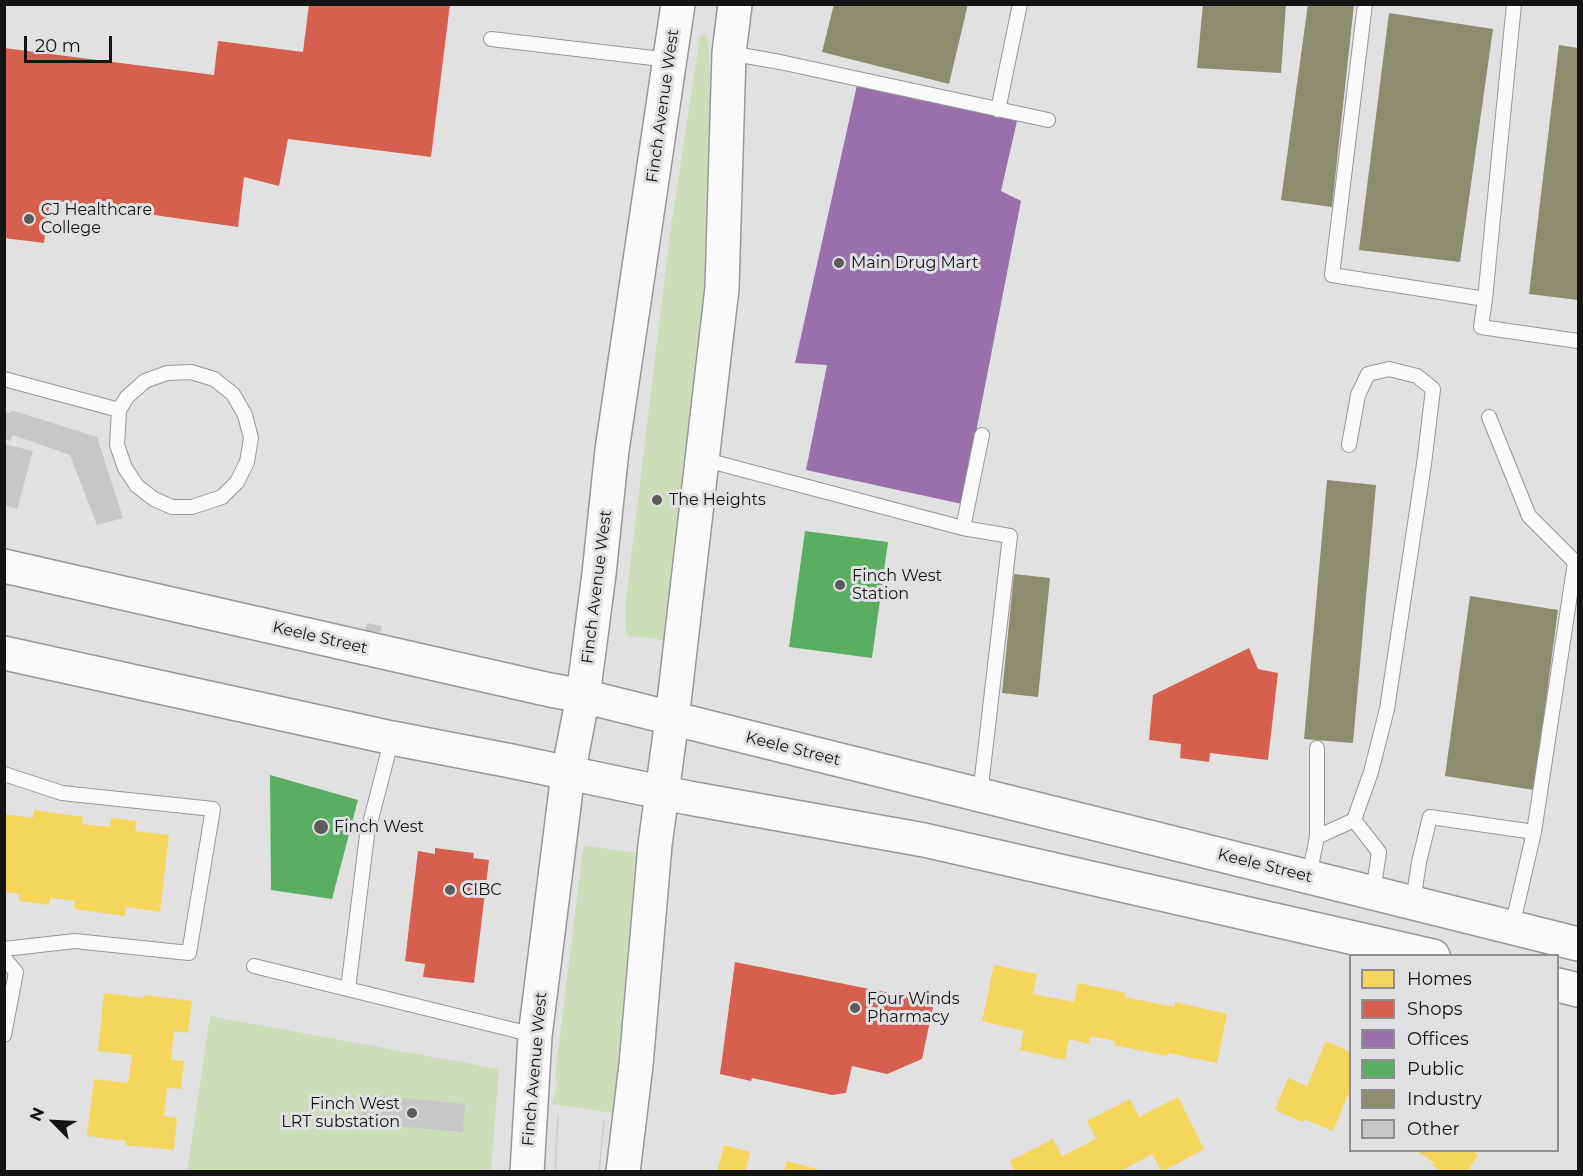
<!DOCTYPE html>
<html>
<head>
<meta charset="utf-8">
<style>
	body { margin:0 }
	#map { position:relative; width:1583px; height:1176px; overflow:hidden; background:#e1e1e2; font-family:Montserrat,sans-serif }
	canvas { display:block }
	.frame { position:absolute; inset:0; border:6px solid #141415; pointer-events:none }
	.legend { position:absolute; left:1349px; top:954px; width:210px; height:198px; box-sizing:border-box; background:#e0e0e3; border:2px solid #8e8e91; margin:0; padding:8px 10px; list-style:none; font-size:18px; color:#141415 }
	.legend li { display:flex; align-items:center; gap:12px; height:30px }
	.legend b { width:30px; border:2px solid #8e8e91 }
	.north { position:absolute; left:24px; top:1092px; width:60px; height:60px; -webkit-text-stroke:4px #e0e0e3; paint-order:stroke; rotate:294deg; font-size:16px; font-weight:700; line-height:24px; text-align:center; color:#141415 }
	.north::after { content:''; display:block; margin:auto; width:21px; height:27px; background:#141415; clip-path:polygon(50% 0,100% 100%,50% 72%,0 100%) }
	.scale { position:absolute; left:24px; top:36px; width:88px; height:27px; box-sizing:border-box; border:3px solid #141415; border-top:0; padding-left:8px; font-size:18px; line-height:21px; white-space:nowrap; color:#141415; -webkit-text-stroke:4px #e0e0e3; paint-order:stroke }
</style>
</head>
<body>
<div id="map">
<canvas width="1583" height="1176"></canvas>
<div class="frame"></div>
<ul class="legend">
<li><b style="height:16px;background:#f6d55c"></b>Homes</li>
<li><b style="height:16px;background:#d6604d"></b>Shops</li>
<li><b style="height:16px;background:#9970ab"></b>Offices</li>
<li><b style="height:16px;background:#5aae61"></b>Public</li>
<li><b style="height:16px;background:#8c8c6e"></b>Industry</li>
<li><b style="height:16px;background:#c7c7c8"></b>Other</li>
</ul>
<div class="north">N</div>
<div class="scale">20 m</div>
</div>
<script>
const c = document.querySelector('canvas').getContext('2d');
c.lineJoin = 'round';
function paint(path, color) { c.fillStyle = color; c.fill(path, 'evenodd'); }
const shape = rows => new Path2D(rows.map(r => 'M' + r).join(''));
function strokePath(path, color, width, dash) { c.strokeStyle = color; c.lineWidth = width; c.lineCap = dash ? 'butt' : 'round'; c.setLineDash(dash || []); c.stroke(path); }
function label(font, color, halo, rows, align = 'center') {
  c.font = font + ' Montserrat,sans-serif'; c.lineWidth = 6; c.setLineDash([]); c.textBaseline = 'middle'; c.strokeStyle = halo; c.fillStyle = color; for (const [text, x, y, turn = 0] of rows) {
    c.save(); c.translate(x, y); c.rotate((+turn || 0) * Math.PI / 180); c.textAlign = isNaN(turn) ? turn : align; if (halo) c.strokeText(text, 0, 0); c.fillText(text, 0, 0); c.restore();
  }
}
paint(shape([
	[703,35,706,35,708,39,713,149,711,242,672,641,629,636,626,632,625,608,670,234,700,36],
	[585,846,641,853,615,1111,613,1113,552,1104,558,1081,555,1077,583,849],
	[210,1016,499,1069,491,1171,187,1172]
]), '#cdddb9');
paint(shape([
	[34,810,83,817,82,824,110,827,111,818,137,821,135,831,169,835,160,912,126,907,125,916,74,909,75,901,50,898,49,905,19,901,19,894,4,892,4,814,33,818],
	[994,965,1037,974,1033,994,1074,1002,1078,983,1126,993,1125,997,1174,1007,1175,1002,1227,1014,1217,1063,1168,1053,1167,1056,1114,1045,1115,1041,1091,1036,1089,1044,1069,1039,1065,1060,1020,1050,1024,1031,982,1021],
	[104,993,144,998,145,995,192,1001,188,1033,174,1031,171,1060,184,1061,181,1089,167,1088,164,1116,177,1118,174,1150,125,1145,126,1141,87,1136,94,1079,128,1083,132,1055,98,1051],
	[1326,1041,1350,1052,1350,1090,1333,1131,1304,1119,1303,1122,1275,1110,1288,1078,1307,1086],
	[1178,1097,1204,1149,1162,1172,1152,1154,1119,1172,1015,1172,1010,1161,1053,1139,1062,1156,1096,1139,1087,1121,1130,1099,1139,1117],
	[724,1145,750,1152,745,1172,717,1172],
	[1416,1150,1471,1150,1478,1155,1467,1172,1441,1172,1432,1165,1434,1163],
	[787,1161,823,1171,823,1172,784,1172]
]), '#f6d55c');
paint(shape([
	[309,4,450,4,431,157,288,139,279,186,244,177,238,227,50,200,44,243,4,238,4,48,214,75,218,41,303,52],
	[1249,648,1258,669,1278,673,1268,760,1210,753,1209,762,1180,758,1181,744,1149,740,1153,695],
	[435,848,474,853,473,858,489,860,474,983,423,977,425,964,405,961,418,851,435,854],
	[735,962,934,1002,922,1059,887,1074,852,1066,846,1093,832,1095,752,1078,751,1081,720,1074]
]), '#d6604d');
paint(shape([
	[857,85,1017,121,1001,191,1021,201,962,504,806,470,827,365,795,363]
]), '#9970ab');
paint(shape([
	[805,531,888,542,872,658,789,647],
	[270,775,358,800,332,899,271,890]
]), '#5aae61');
paint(shape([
	[834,4,968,4,949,84,822,52],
	[1203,4,1286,4,1281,73,1197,68],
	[1308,4,1354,4,1332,207,1281,200],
	[1389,13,1493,29,1460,262,1359,250],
	[1559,45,1578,48,1578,300,1529,294],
	[1327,480,1376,485,1353,743,1304,739],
	[1014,574,1050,578,1038,697,1002,693],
	[1470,596,1558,610,1534,790,1445,776]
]), '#8c8c6e');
paint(shape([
	[11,410,97,437,123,518,97,525,70,455,13,435,10,441,4,439,4,411,10,413],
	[4,444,33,451,17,509,4,505],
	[367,623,382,626,380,633,365,630],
	[363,1094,465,1104,463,1132,360,1123]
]), '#c7c7c8');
const service = shape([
	[1365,4,1332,275,1485,299,1514,4],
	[491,39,670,60],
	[729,53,780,62,1048,120],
	[998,110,1020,4],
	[1485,299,1481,327,1578,341],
	[191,372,214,379,233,394,245,415,251,438,247,462,237,482,222,497,192,507,172,507,154,499,137,486,125,468,117,445,119,410,127,397,145,381,167,373,191,372],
	[4,379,119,410],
	[1489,417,1529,516,1575,562,1534,832],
	[1349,445,1358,395,1368,374,1389,369,1417,376,1433,389,1424,464,1387,709,1371,772,1354,820],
	[702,459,963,528],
	[1317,748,1317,837],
	[4,774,62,793,213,809,189,953,75,941,4,949],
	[980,795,1010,536,963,528,982,435],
	[1309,876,1317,837,1354,820,1379,852,1373,893],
	[1413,902,1419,862,1430,817,1534,832,1512,927],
	[4,958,16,972,4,1035],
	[254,966,514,1030,535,1036],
	[348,989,367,835,392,738]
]);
const secondary = shape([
	[4,566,550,690,583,696,1578,944],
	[4,653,392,738,511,761,689,798,924,840,1433,956],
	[1558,985,1578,990],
	[527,1172,535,1036,568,774,583,696,599,574,612,450,678,4],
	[623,1172,636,1065,655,845,672,719,722,288,729,53,735,4]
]);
strokePath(service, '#979797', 16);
strokePath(secondary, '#979797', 36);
strokePath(service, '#fafafb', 14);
strokePath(secondary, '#fafafb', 33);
strokePath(shape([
	[555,1172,558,1115],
	[599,1172,604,1120]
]), '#cfcfd0', 1.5);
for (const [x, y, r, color] of [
	[29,219,6,"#5c5c5d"],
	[839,263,6,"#5c5c5d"],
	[657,500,6,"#5c5c5d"],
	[840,585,6,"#5c5c5d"],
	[321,827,8,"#5c5c5d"],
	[450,890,6,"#5c5c5d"],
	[855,1008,6,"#5c5c5d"],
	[412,1113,6,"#5c5c5d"]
]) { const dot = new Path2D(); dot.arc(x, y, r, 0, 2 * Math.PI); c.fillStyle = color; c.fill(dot); strokePath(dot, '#e0e0e3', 2); }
label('16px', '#141415', '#e0e0e3', [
	["Finch Avenue West",663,106,-82],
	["Finch Avenue West",597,587,-83],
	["Keele Street",320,638,13],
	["Keele Street",793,749,14],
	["Keele Street",1265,866,14],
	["Finch Avenue West",535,1069,-85]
]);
label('16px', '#141415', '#e0e0e3', [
	["CJ Healthcare",41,210],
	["College",41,228],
	["Main Drug Mart",851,263],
	["The Heights",669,500],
	["Finch West",852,576],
	["Station",852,594],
	["Finch West",334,827],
	["CIBC",462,890],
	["Four Winds",867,999],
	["Pharmacy",867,1017],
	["Finch West",400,1104,"right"],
	["LRT substation",400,1122,"right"]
], 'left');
</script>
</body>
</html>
